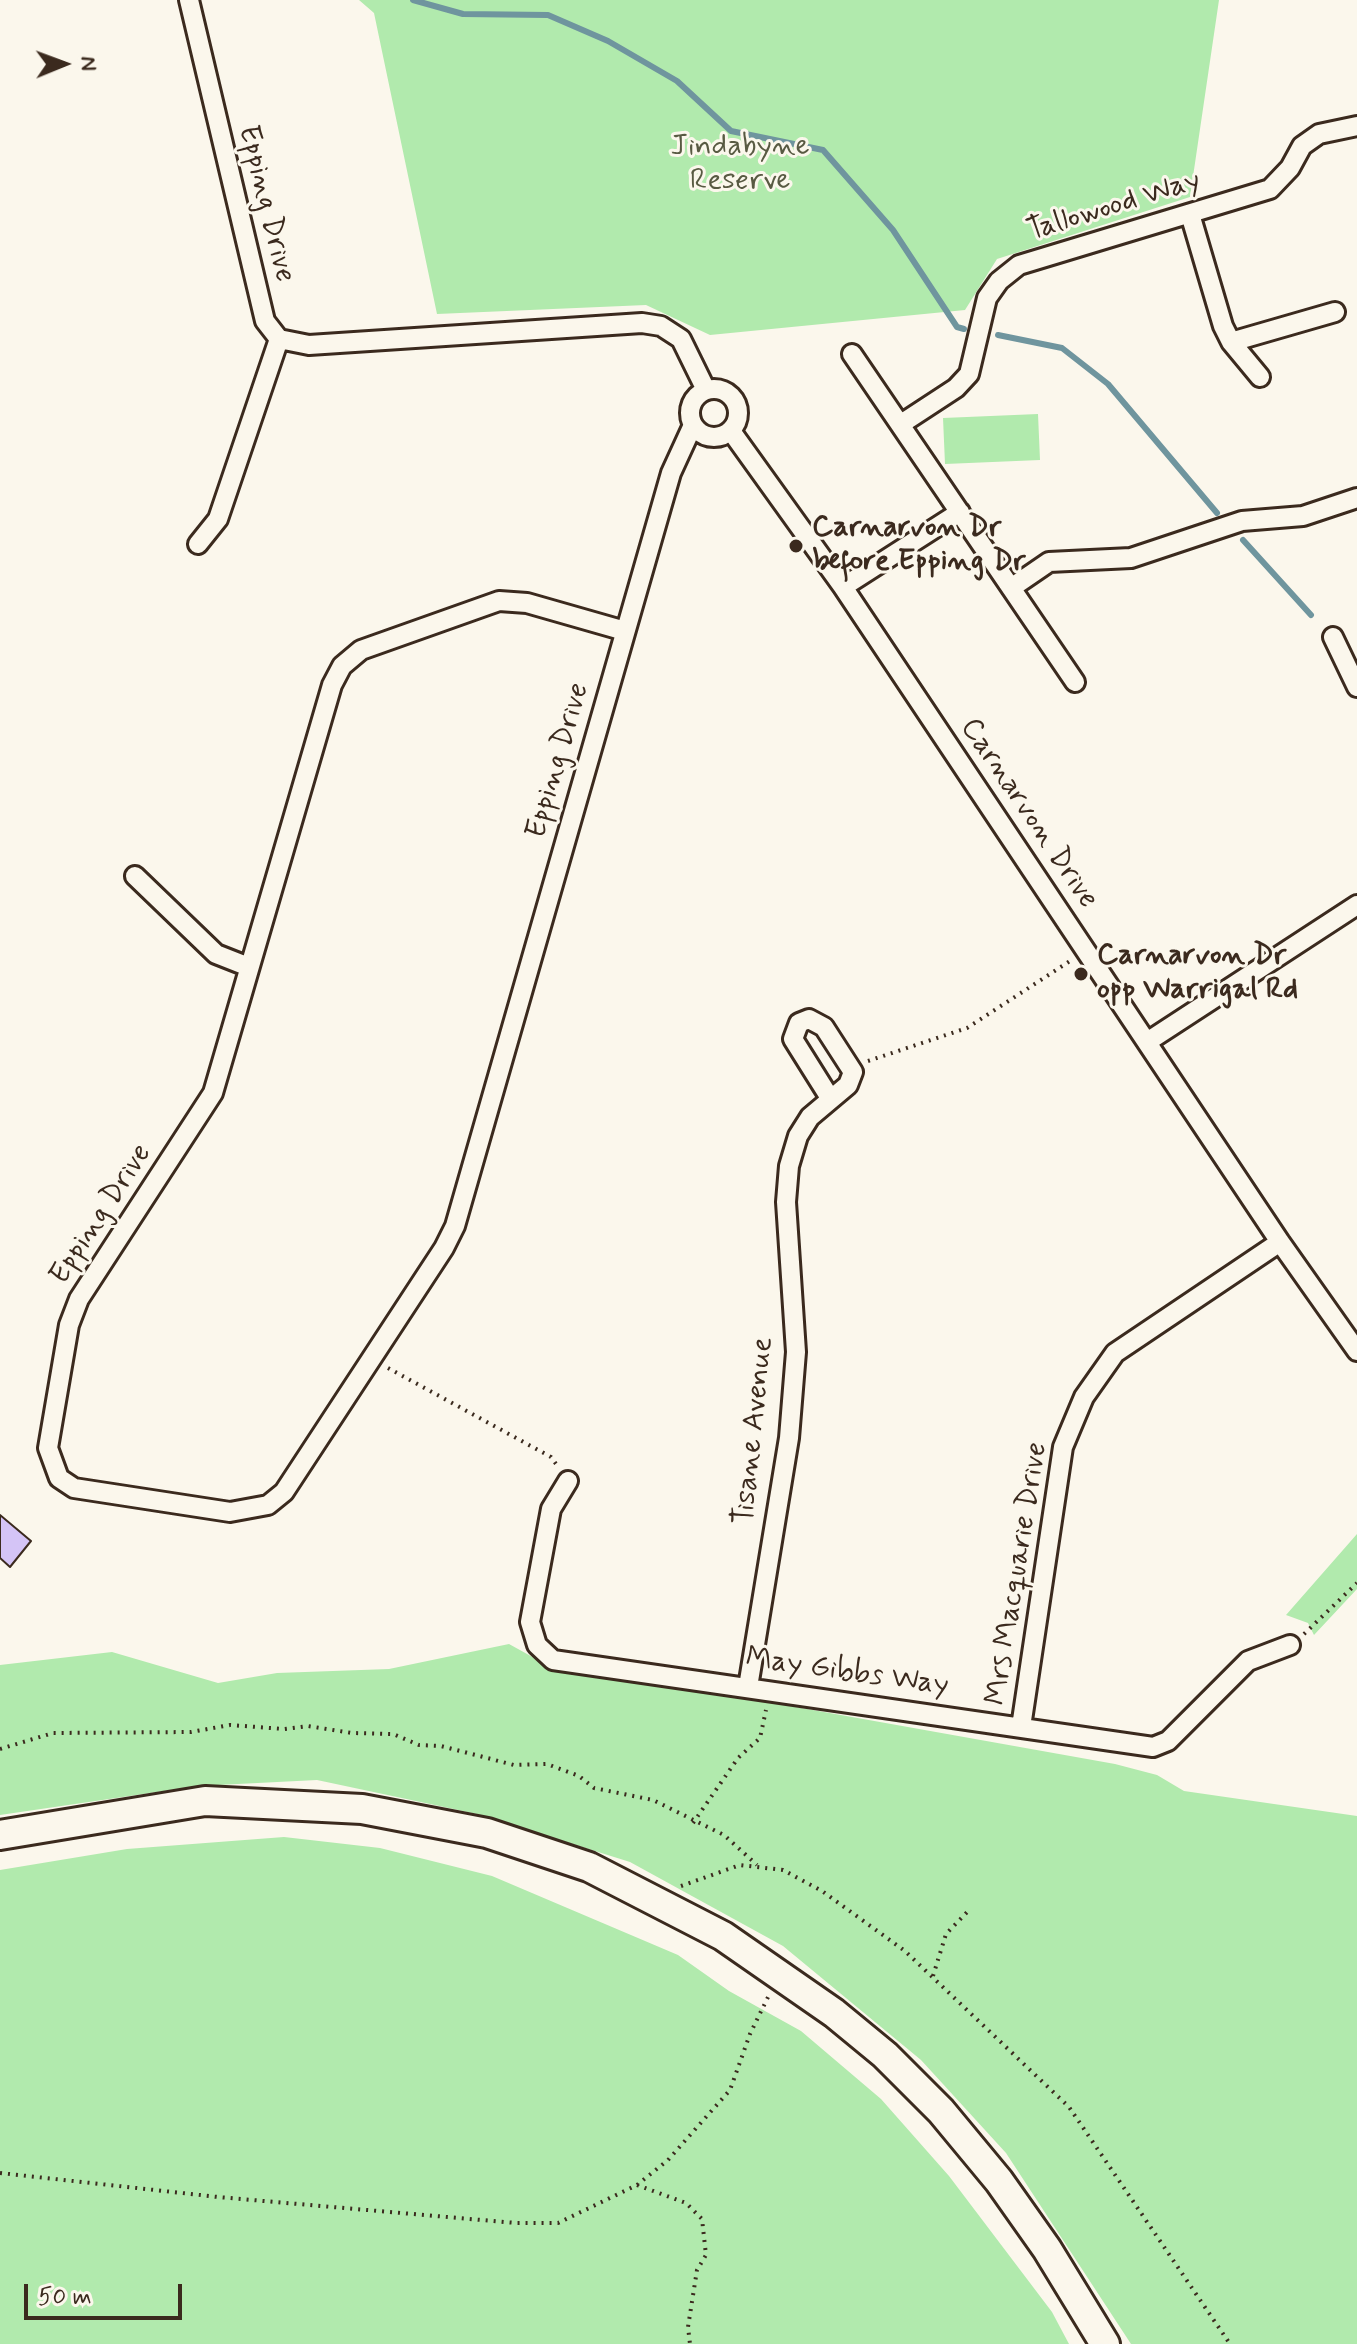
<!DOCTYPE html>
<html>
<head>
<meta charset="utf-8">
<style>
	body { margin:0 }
	#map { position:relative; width:1357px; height:2344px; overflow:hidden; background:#fbf7ec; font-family:Mynerve,sans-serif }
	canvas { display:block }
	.north { position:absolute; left:24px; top:24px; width:80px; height:80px; -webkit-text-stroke:6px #fbf7ec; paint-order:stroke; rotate:89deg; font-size:22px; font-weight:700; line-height:32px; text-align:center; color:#3b2a1e }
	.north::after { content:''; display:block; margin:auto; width:28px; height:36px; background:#3b2a1e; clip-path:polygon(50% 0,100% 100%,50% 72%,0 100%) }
	.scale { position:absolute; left:24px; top:2284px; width:158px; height:36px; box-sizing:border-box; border:4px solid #3b2a1e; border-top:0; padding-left:10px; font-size:24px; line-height:28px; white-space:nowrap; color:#3b2a1e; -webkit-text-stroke:6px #fbf7ec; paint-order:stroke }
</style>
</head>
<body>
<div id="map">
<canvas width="1357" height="2344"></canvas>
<div class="north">N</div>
<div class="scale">50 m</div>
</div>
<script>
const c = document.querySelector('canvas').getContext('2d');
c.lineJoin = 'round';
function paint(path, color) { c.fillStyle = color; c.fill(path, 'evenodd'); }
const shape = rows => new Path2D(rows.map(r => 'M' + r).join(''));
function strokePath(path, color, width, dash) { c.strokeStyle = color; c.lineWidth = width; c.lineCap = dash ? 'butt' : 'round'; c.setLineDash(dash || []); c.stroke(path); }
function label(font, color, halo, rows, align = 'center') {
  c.font = font + ' Mynerve,sans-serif'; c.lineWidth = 6; c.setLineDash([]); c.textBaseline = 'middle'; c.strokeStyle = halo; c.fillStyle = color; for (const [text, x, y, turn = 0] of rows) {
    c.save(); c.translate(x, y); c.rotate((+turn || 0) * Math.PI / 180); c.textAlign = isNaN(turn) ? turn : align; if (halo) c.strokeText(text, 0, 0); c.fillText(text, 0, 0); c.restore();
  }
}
paint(shape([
	[359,0,1219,0,1190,197,997,259,965,310,710,335,646,305,437,314,374,13],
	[1038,414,1040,460,945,464,943,418],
	[1357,1534,1357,1589,1314,1635,1308,1623,1286,1615],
	[509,1644,556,1670,740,1697,1115,1764,1157,1775,1184,1791,1357,1816,1357,2344,1131,2344,1006,2153,921,2060,783,1946,630,1862,477,1814,317,1780,198,1786,0,1815,0,1665,112,1652,218,1683,277,1673,389,1669],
	[284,1837,380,1848,492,1876,678,1955,729,1991,801,2031,881,2099,949,2176,1052,2312,1069,2344,0,2344,0,1870,127,1849]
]), '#b1eaad');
strokePath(shape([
	[413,0,463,14,548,15,608,41,677,81,731,131,823,150,893,230,957,327,964,329],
	[998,335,1062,348,1108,384,1217,513],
	[1243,540,1311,615]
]), '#6f959e', 6);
const building = shape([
	[0,1515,31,1541,10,1567,0,1558,0,1515]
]);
paint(building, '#d4c4f6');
strokePath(building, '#3b2a1e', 2);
const street = shape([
	[189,0,265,321,279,339,309,345,642,323,661,326,681,339,706,390],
	[1190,214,1223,326,1231,342,1260,377],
	[1231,342,1335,312],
	[852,354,1075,682],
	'690 413a24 24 0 1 1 48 0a24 24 0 1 1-48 0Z',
	[901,424,956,388,969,374,987,298,999,281,1019,265,1270,189,1290,168,1302,146,1319,134,1357,126],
	[731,431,843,587,1280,1242,1357,1351],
	[198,544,218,519,279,339],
	[843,587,960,512],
	[1011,588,1049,562,1131,558,1242,521,1303,516,1357,498],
	[625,631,527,603,499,601,361,650,342,666,332,685,213,1093,79,1299,69,1325,48,1448,59,1478,74,1488,230,1512,268,1505,284,1492,444,1248,455,1226,671,473,693,425],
	[1333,637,1357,687],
	[135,876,216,954,249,967],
	[1147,1042,1357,905],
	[568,1481,551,1509,530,1622,537,1645,553,1660,1153,1747,1168,1741,1248,1661,1290,1645],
	[748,1687,789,1438,796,1352,786,1202,789,1166,798,1136,810,1117,848,1085,853,1072,824,1027,809,1019,799,1023,793,1039,830,1098],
	[1021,1727,1063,1447,1084,1397,1115,1353,1280,1242]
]);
const primary = shape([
	[0,1835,205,1801,362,1809,487,1833,589,1867,723,1936,834,2013,885,2055,941,2111,999,2181,1047,2249,1105,2344]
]);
strokePath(street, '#3b2a1e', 24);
strokePath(primary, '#3b2a1e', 34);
strokePath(shape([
	[868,1061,967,1028,1070,961],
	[388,1368,551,1457,559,1468],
	[1304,1634,1357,1583],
	[0,1749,53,1733,191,1732,230,1725,284,1729,308,1726,352,1733,393,1734,419,1745,441,1746,514,1765,547,1764,579,1776,594,1788,653,1800,724,1835,757,1865],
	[693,1823,738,1758,760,1738,766,1710],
	[681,1886,740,1865,783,1870,822,1891,905,1951,1069,2107,1230,2344],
	[933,1976,946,1934,970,1909],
	[0,2173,218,2197,516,2223,558,2223,637,2185,668,2160,730,2090,750,2034,769,1995],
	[637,2185,686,2203,702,2219,706,2255,697,2270,688,2327,690,2344]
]), '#3b2a1e', 4, [2, 6]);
strokePath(street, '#fbf7ec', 18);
strokePath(primary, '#fbf7ec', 28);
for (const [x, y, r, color] of [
	[796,546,8,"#3b2a1e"],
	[1081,974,8,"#3b2a1e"]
]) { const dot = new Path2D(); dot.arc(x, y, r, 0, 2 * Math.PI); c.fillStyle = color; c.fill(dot); strokePath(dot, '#fbf7ec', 3); }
label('30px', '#585a42', '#fbf7ec', [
	["Jindabyne",740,148],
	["Reserve",740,182]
]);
label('30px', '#3b2a1e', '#fbf7ec', [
	["Epping Drive",265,204,76],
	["Tallowood Way",1114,207,-17],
	["Epping Drive",559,761,-74],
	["Carnarvon Drive",1028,814,56],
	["Epping Drive",102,1215,-57],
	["Tisane Avenue",755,1431,-84],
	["Mrs Macquarie Drive",1018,1574,-81],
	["May Gibbs Way",847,1673,8]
]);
label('bold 30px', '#3b2a1e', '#fbf7ec', [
	["Carnarvon Dr",812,529],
	["before Epping Dr",812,563],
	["Carnarvon Dr",1097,957],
	["opp Warrigal Rd",1097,991]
], 'left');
</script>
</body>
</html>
